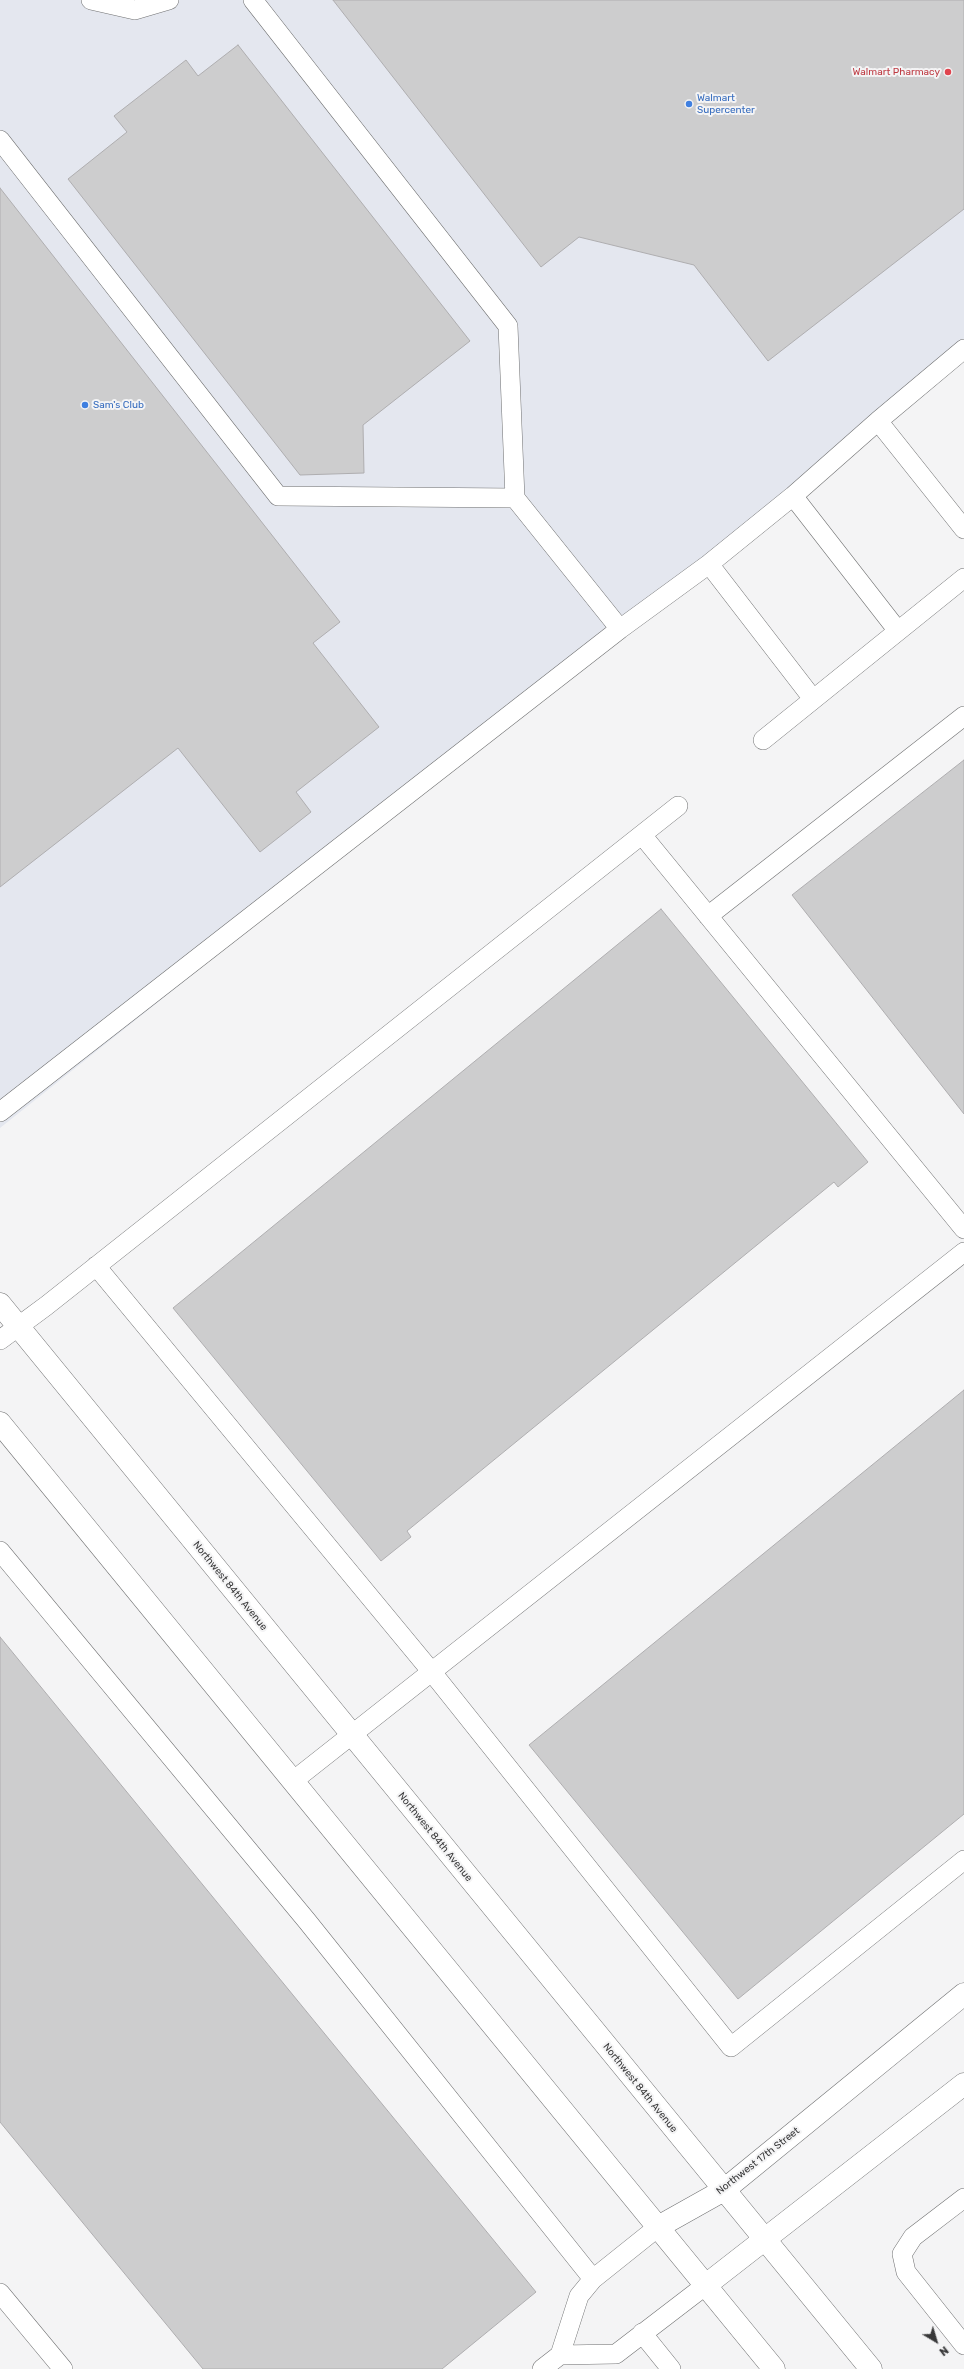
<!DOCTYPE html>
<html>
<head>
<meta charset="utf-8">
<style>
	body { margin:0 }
	#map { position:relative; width:964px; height:2369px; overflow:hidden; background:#f4f4f5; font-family:Rubik,sans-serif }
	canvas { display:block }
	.north { position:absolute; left:916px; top:2321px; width:40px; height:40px; -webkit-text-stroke:3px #f4f4f5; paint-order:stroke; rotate:142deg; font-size:11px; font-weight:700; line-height:16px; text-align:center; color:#383839 }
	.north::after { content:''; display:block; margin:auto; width:14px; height:18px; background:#383839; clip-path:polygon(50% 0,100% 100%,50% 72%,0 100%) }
</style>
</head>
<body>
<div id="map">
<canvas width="964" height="2369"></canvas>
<div class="north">N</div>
</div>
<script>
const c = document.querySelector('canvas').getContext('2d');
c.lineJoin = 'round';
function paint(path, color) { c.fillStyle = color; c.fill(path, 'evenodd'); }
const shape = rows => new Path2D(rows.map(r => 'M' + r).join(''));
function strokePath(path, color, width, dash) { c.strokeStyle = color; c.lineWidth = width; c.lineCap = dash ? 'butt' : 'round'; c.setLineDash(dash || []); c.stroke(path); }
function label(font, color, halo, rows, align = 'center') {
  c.font = font + ' Rubik,sans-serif'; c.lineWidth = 4; c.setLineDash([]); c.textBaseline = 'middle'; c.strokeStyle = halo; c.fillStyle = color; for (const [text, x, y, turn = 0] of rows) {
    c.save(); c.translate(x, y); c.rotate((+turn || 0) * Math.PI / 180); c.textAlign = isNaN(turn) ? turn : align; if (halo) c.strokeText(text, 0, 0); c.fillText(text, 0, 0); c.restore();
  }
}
paint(shape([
	[0,0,964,0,964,360,0,1128]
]), '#e4e7ef');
const building = shape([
	[333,0,964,0,964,209,768,361,694,265,579,237,541,267,333,0],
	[238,45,470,341,363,425,364,473,300,475,68,179,127,132,114,116,186,60,198,76,238,45],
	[0,188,340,622,313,643,379,727,296,792,311,812,260,852,178,748,0,887,0,188],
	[964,760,964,1114,792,895,964,760],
	[661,909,868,1162,838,1187,834,1182,407,1531,411,1537,381,1561,173,1308,661,909],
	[964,1390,964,1814,738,1999,529,1745,964,1390],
	[0,1637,536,2292,442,2369,203,2369,0,2122,0,1637]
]);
paint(building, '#cdcdce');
strokePath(building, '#afaeb0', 1);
const service = shape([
	[91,0,135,10,169,0],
	[253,0,508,326,515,498,620,629],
	[0,140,278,496,515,498],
	[878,421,964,529],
	[793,496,898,631],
	[709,564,813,699],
	[763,740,964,578],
	[642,835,964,1229],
	[708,916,964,716],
	[0,1112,620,629,709,564,793,496,878,421,964,349],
	[96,1266,431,1671,731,2047,964,1860],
	[0,1340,46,1306,678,806],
	[0,1551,307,1921,593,2279],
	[293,1781,964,1252],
	[964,2198,913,2237,902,2254,906,2272,964,2345],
	[0,2293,63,2369],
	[642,2333,671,2369],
	[560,2355,616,2354,706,2285],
	[542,2369,560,2355,579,2296,593,2279,658,2227]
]);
const minor = shape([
	[0,1304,871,2369],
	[0,1423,774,2369],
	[658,2227,724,2190,964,1994],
	[706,2285,964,2084]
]);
strokePath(service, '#707172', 20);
strokePath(minor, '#707172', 23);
strokePath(service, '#fff', 19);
strokePath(minor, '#fff', 22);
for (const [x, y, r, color] of [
	[948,72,4,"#e0444e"],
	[689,104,4,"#3f7fe0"],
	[85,405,4,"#3f7fe0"]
]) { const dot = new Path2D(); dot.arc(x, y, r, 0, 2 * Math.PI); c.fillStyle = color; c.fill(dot); strokePath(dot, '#f4f4f5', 1.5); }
label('10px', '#be3a42', '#f4f4f5', [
	["Walmart Pharmacy",940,72]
], 'right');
label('10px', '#366cbe', '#f4f4f5', [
	["Walmart",697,98],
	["Supercenter",697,110],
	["Sam's Club",93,405]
], 'left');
label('10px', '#383839', '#f4f4f5', [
	["Northwest 84th Avenue",230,1586,51],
	["Northwest 84th Avenue",435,1837,51],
	["Northwest 84th Avenue",640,2088,51],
	["Northwest 17th Street",758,2161,-38]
]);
</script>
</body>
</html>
